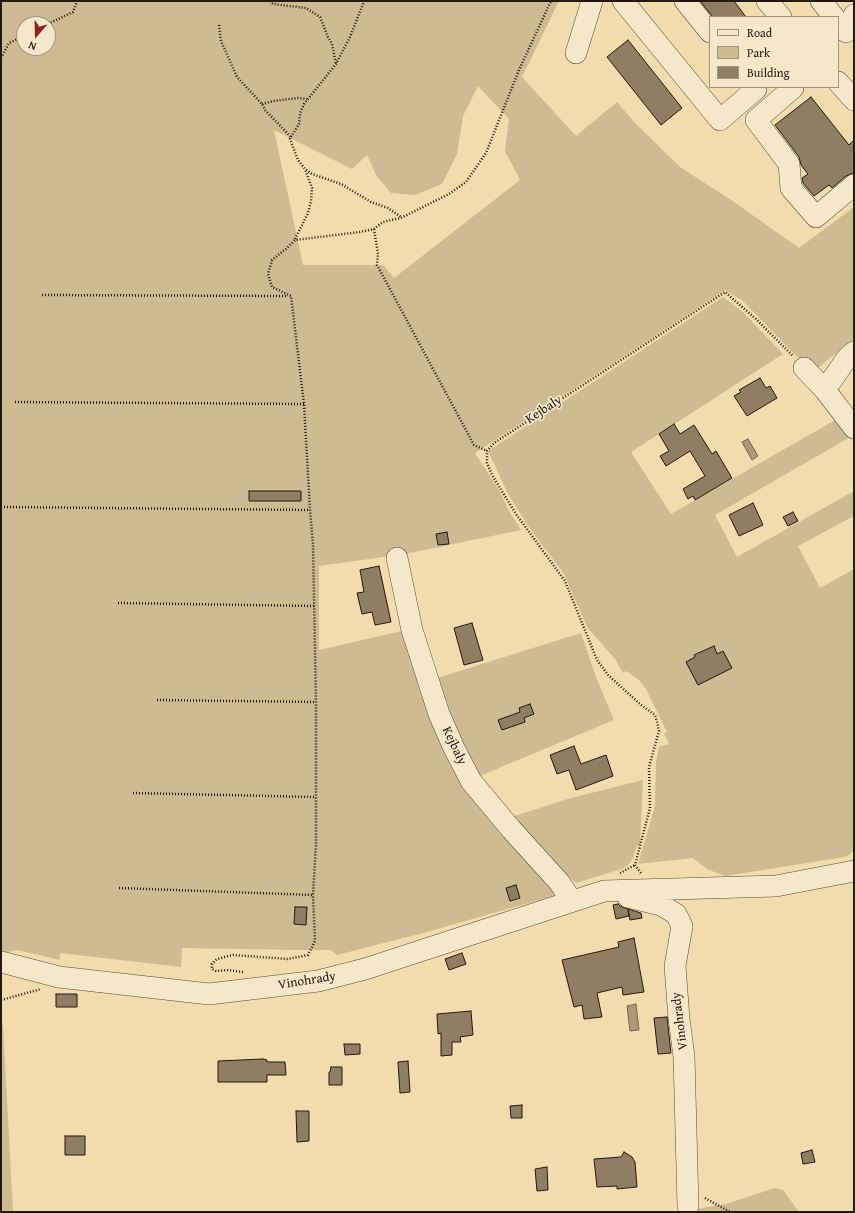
<!DOCTYPE html>
<html>
<head>
<meta charset="utf-8">
<style>
	body { margin:0 }
	#map { position:relative; width:855px; height:1213px; overflow:hidden; background:#f0dcac; font-family:"Gentium Book Plus",serif }
	canvas { display:block }
	.frame { position:absolute; inset:0; border:2px solid #251911; pointer-events:none }
	.legend { position:absolute; left:709px; top:16px; width:130px; height:72px; box-sizing:border-box; background:#f5e8c9; border:1px solid #a2957f; margin:0; padding:5px 7px; list-style:none; font-size:12px; color:#251911 }
	.legend li { display:flex; align-items:center; gap:8px; height:20px }
	.legend b { width:20px; border:1px solid #a2957f }
	.north { position:absolute; left:16px; top:16px; width:40px; height:40px; box-sizing:border-box; background:#f5e8c9; border:1px solid #a2957f; border-radius:50%; rotate:200deg; font-size:11px; font-weight:700; line-height:16px; text-align:center; color:#251911 }
	.north::after { content:''; display:block; margin:auto; width:14px; height:18px; background:#8f2418; clip-path:polygon(50% 0,100% 100%,50% 72%,0 100%) }
</style>
</head>
<body>
<div id="map">
<canvas width="855" height="1213"></canvas>
<div class="frame"></div>
<ul class="legend">
<li><b style="height:5px;background:#f5e8c9"></b>Road</li>
<li><b style="height:11px;background:#cdbb92"></b>Park</li>
<li><b style="height:11px;background:#8f7e62"></b>Building</li>
</ul>
<div class="north">N</div>
</div>
<script>
const c = document.querySelector('canvas').getContext('2d');
c.lineJoin = 'round';
function paint(path, color) { c.fillStyle = color; c.fill(path, 'evenodd'); }
const shape = rows => new Path2D(rows.map(r => 'M' + r).join(''));
function strokePath(path, color, width, dash) { c.strokeStyle = color; c.lineWidth = width; c.lineCap = dash ? 'butt' : 'round'; c.setLineDash(dash || []); c.stroke(path); }
function label(font, color, halo, rows, align = 'center') {
  c.font = font + ' "Gentium Book Plus",serif'; c.lineWidth = 3.5; c.setLineDash([]); c.textBaseline = 'middle'; c.strokeStyle = halo; c.fillStyle = color; for (const [text, x, y, turn = 0] of rows) {
    c.save(); c.translate(x, y); c.rotate((+turn || 0) * Math.PI / 180); c.textAlign = isNaN(turn) ? turn : align; if (halo) c.strokeText(text, 0, 0); c.fillText(text, 0, 0); c.restore();
  }
}
paint(shape([
	[1,1,559,1,522,77,576,136,617,102,635,123,680,167,734,202,799,248,854,207,854,339,814,371,794,354,743,301,725,290,475,453,499,490,509,511,521,530,405,554,319,566,319,650,402,631,444,751,453,770,460,779,557,895,423,933,337,955,331,950,299,950,182,948,181,967,60,953,60,960,18,950,1,953],
	[24,24,48,24,48,48,24,48],
	[478,86,509,119,505,151,520,180,394,278,383,265,303,265,274,130,352,169,367,155,376,175,391,193,415,195,442,184,457,154,463,116],
	[723,297,743,312,783,354,631,452,671,514,837,419,852,436,715,515,737,557,854,491,854,516,798,546,820,588,854,569,854,851,845,857,725,876,707,869,693,858,638,864,655,806,656,762,659,747,669,744,664,733,667,732,646,689,639,680,626,671,623,673,615,659,587,627,564,574,528,526,508,494,488,451],
	[581,633,596,677,614,720,475,778,434,679],
	[643,780,640,845,637,846,633,858,629,864,622,869,576,883,557,867,508,818,571,798],
	[1,1025,3,1025,13,1212,1,1212],
	[775,1188,783,1190,799,1212,683,1212,684,1211,726,1204]
]), '#cdbb92');
const water = shape([
	[748,439,758,456,752,460,742,442,748,439],
	[636,1004,639,1030,630,1031,627,1006,636,1004]
]);
paint(water, '#ab9a77');
strokePath(water, '#75664e', 1);
const building = shape([
	[700,1,734,1,746,17,713,17,700,1],
	[628,40,682,108,661,125,607,57,628,40],
	[811,97,849,145,854,140,854,173,846,176,832,188,829,185,814,196,803,183,802,178,808,174,801,165,799,157,775,125,811,97],
	[760,378,766,388,770,386,777,398,747,416,734,396,741,392,739,390,760,378],
	[674,424,680,434,694,425,712,454,716,451,732,478,695,500,693,496,688,499,683,489,705,476,690,451,666,466,660,456,669,451,659,434,674,424],
	[249,491,301,491,301,501,249,501,249,491],
	[753,503,763,525,739,536,729,515,753,503],
	[793,512,798,521,788,526,783,517,793,512],
	[447,532,449,544,438,545,436,534,447,532],
	[379,566,391,622,375,625,372,612,362,614,357,593,364,592,360,570,379,566],
	[472,623,483,660,464,665,454,628,472,623],
	[714,646,717,654,723,651,732,668,698,685,686,662,695,657,694,655,714,646],
	[530,704,534,714,524,718,525,722,502,730,498,720,520,712,519,708,530,704],
	[574,746,581,764,606,755,613,776,576,790,569,770,557,774,550,755,574,746],
	[516,885,520,898,510,901,506,888,516,885],
	[618,904,620,906,628,909,629,916,616,919,613,905,618,904],
	[295,907,307,907,306,925,294,924,295,907],
	[628,909,641,913,642,918,630,920,628,909],
	[634,938,644,992,623,995,622,987,597,993,602,1017,584,1019,582,1005,574,1007,562,960,619,947,618,942,634,938],
	[462,953,466,964,449,970,445,959,462,953],
	[56,994,77,994,77,1007,56,1007,56,994],
	[471,1011,473,1035,460,1037,461,1042,452,1042,452,1055,441,1056,441,1033,438,1034,437,1014,471,1011],
	[667,1017,671,1053,658,1054,654,1018,667,1017],
	[344,1044,360,1044,360,1054,345,1055,344,1044],
	[263,1059,267,1060,267,1062,285,1062,286,1075,267,1075,267,1082,218,1082,218,1061,263,1059],
	[408,1061,410,1092,400,1093,398,1062,408,1061],
	[331,1067,342,1067,342,1085,329,1085,329,1072,330,1072,331,1067],
	[522,1105,522,1118,511,1118,510,1106,522,1105],
	[296,1111,309,1111,309,1141,297,1142,296,1111],
	[65,1136,85,1136,85,1155,65,1155,65,1136],
	[812,1150,815,1162,803,1164,801,1153,812,1150],
	[624,1152,632,1157,635,1162,637,1187,617,1189,617,1186,597,1187,594,1159,621,1157,624,1152],
	[547,1167,548,1190,537,1191,535,1169,547,1167]
]);
paint(building, '#8f7e62');
strokePath(building, '#251911', 1);
const minor = shape([
	[623,1,720,120,756,89,754,87],
	[685,1,710,32],
	[767,1,781,17],
	[821,1,834,17],
	[838,22,846,32,854,15],
	[576,53,592,1],
	[838,82,854,100],
	[793,88,756,120,789,164,791,188,816,217,854,185],
	[854,352,847,358,825,390,854,428],
	[804,368,825,390],
	[397,558,412,630,439,714,454,748,471,781,511,829,559,882,572,901],
	[628,897,661,905,676,914,682,926,675,966,679,1019,684,1056,688,1206],
	[1,962,59,977,209,994,318,981,365,969,604,891,776,886,854,871]
]);
strokePath(minor, '#584a38', 22);
strokePath(shape([
	[270,1,273,4,306,8,320,17,328,37,332,44,336,64],
	[48,24,73,12,77,1],
	[219,25,221,41,237,77,262,104,265,110,291,137,290,139,298,160,305,169,312,174,341,184,371,202,388,208,401,217],
	[1,58,9,43,24,36],
	[262,104,274,101,298,98,307,99],
	[291,137,299,124,300,113,304,104,336,64,350,37,363,4,363,1],
	[374,229,378,254,377,265,474,445,487,451],
	[295,239,308,213,311,201,312,188,305,169],
	[42,295,288,296],
	[15,402,304,404],
	[1,507,310,510],
	[118,603,314,606],
	[157,700,316,702],
	[133,793,316,797],
	[620,873,635,865],
	[641,873,635,865,650,808,649,767,659,731,657,722,655,715,641,705,608,675,597,660,565,581,516,514,492,475,487,463,487,451,494,443,514,430,725,292,756,319,793,356],
	[119,888,313,895],
	[243,972,227,970,216,971,212,969,212,964,217,959,233,955,288,959,308,955,315,941,313,895,316,844,316,702,313,544,310,510,304,404,291,296,272,287,268,274,272,260,287,248,295,240,360,232,374,229,383,222,401,218,449,194,466,182,486,153,519,70,551,1],
	[1,1000,41,989],
	[705,1198,730,1212]
]), '#251911', 2.5, [1, 2]);
strokePath(minor, '#f5e8c9', 21);
label('13px', '#251911', '#f5e8c9', [
	["Kejbaly",544,410,-33],
	["Kejbaly",454,746,65],
	["Vinohrady",307,981,-9],
	["Vinohrady",680,1021,-97]
]);
</script>
</body>
</html>
